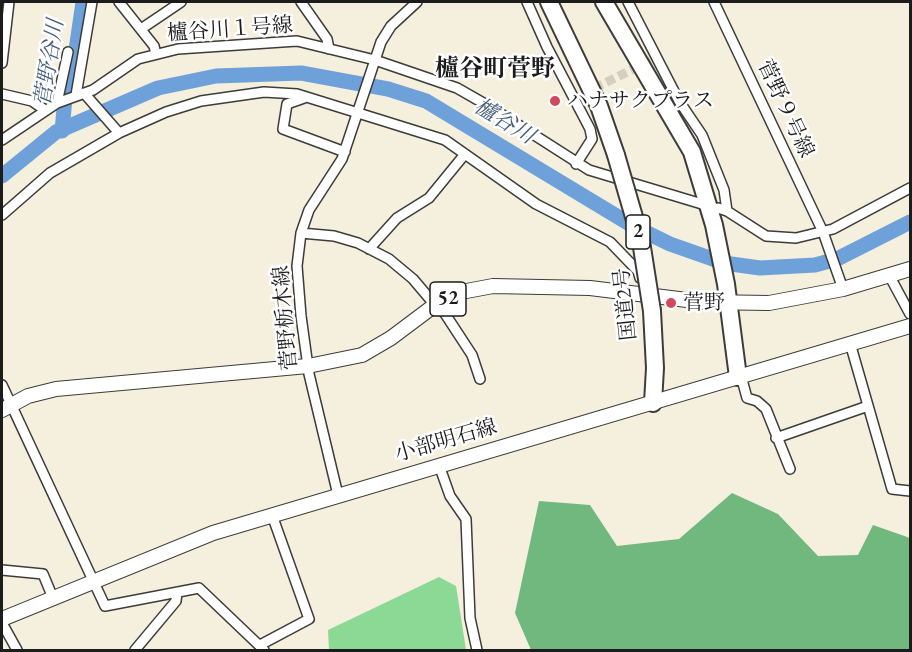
<!DOCTYPE html>
<html>
<head>
<meta charset="utf-8">
<style>
	body { margin:0 }
	#map { position:relative; width:912px; height:652px; overflow:hidden; background:#f5efdd; font-family:"EB Garamond",serif }
	canvas { display:block }
	.frame { position:absolute; inset:0; border:3px solid #1c1c1c; pointer-events:none }
</style>
</head>
<body>
<div id="map">
<canvas width="912" height="652"></canvas>
<div class="frame"></div>
</div>
<script>
const c = document.querySelector('canvas').getContext('2d');
c.lineJoin = 'round';
function paint(path, color) { c.fillStyle = color; c.fill(path, 'evenodd'); }
const shape = rows => new Path2D(rows.map(r => 'M' + r).join(''));
function strokePath(path, color, width, dash) { c.strokeStyle = color; c.lineWidth = width; c.lineCap = dash ? 'butt' : 'round'; c.setLineDash(dash || []); c.stroke(path); }
function label(font, color, halo, rows, align = 'center') {
  c.font = font + ' "EB Garamond","Noto Serif JP",serif'; c.lineWidth = 5; c.setLineDash([]); c.textBaseline = 'middle'; c.strokeStyle = halo; c.fillStyle = color; for (const [text, x, y, turn = 0] of rows) {
    c.save(); c.translate(x, y); c.rotate((+turn || 0) * Math.PI / 180); c.textAlign = isNaN(turn) ? turn : align; if (halo) c.strokeText(text, 0, 0); c.fillText(text, 0, 0); c.restore();
  }
}
paint(shape([
	[439,577,456,586,466,650,329,650,328,630]
]), '#8cd895');
paint(shape([
	[732,493,778,514,818,556,858,555,873,525,910,538,910,650,531,650,515,613,539,501,590,505,617,546,679,539]
]), '#71b87e');
strokePath(shape([
	[62,131,66,87,75,57,83,2],
	[2,176,56,132,158,88,216,76,301,73,388,89,426,101,633,226,670,244,724,263,760,268,815,265,837,259,910,222]
]), '#6ea0d9', 15);
strokePath(shape([
	[582,94,652,60]
]), '#d4cfc0', 9, [9, 4.5]);
const street = shape([
	[119,2,154,46,156,54],
	[301,2,327,39,329,49],
	[527,2,547,47,590,129,592,139,576,164],
	[628,2,679,101,702,135,724,190,727,211],
	[714,2,823,232,843,289],
	[141,29,181,2],
	[2,63,9,2],
	[84,93,119,133],
	[2,94,32,101,45,110],
	[76,95,92,2],
	[304,98,287,104,283,129,345,152],
	[57,103,68,52],
	[2,140,57,103,93,90,138,59,178,49,297,41,375,60,457,88,492,108,589,170,702,204],
	[718,208,727,211,766,236,796,238,833,229,910,188],
	[2,215,50,173,119,133,166,112,201,101,264,92,297,94,445,140,536,204,610,242,638,271,640,278],
	[301,233,334,236,358,243,389,259,413,279,435,305],
	[369,249,397,218,429,198,465,154],
	[889,275,910,314],
	[438,303,472,355,480,379],
	[850,343,892,489,910,491],
	[741,376,747,398,757,401,766,409,790,469],
	[2,385,105,606,199,588,264,650],
	[776,438,868,406],
	[439,465,450,496,466,519,470,618,477,650],
	[338,495,309,374,301,316,297,266,301,233,309,210,342,159,381,42,391,26,417,2],
	[2,570,43,574,53,598],
	[2,623,17,650],
	[260,645,309,619,272,515],
	[135,650,176,601,177,593]
]);
const primary = shape([
	[2,410,28,396,56,389,308,366,362,355,391,338,435,305,461,292,493,286,590,288,703,302,769,303,843,289,910,269],
	[2,619,213,533,910,326]
]);
const highway = shape([
	[549,2,599,106,616,155],
	[604,2,692,152,714,225,726,284,738,377],
	[652,311,655,368,653,403]
]);
strokePath(street, '#3d3c39', 12);
strokePath(primary, '#3d3c39', 16);
strokePath(highway, '#3d3c39', 20);
strokePath(street, '#fff', 9);
strokePath(primary, '#fff', 14);
strokePath(highway, '#fff', 16);
const highwayBridge = shape([
	[616,155,641,241,652,311]
]);
strokePath(highwayBridge, '#3d3c39', 20, []);
strokePath(highwayBridge, '#fff', 16);
for (const [x, y, r, color] of [
	[555,101,6,"#d1495b"],
	[671,303,6,"#d1495b"]
]) { const dot = new Path2D(); dot.arc(x, y, r, 0, 2 * Math.PI); c.fillStyle = color; c.fill(dot); strokePath(dot, '#fff', 2); }
for (const [x, y, w] of [
	[638,232,24],
	[448,299,36]
]) { const box = new Path2D(); box.roundRect(x - w / 2, y - 17, w, 34, 4.5); c.fillStyle = '#fff'; c.fill(box); strokePath(box, '#1c1c1c', 1.5); }
label('bold 20px', '#1c1c1c', null, [
	["2",638,232],
	["52",448,299]
]);
label('21px', '#1c1c1c', '#fff', [
	["櫨谷川１号線",230,30,-4],
	["菅野９号線",785,109,65],
	["国道2号",626,304,-96],
	["菅野栃木線",286,318,-95],
	["小部明石線",446,441,-16]
]);
label('21px', '#1c1c1c', '#fff', [
	["ハナサクプラス",567,101],
	["菅野",683,303]
], 'left');
label('italic 22px', '#455e7a', '#fff', [
	["菅野谷川",50,63,-81],
	["櫨谷川",504,122,31]
]);
label('bold 24px', '#1c1c1c', '#fff', [
	["櫨谷町菅野",495,69]
]);
</script>
</body>
</html>
